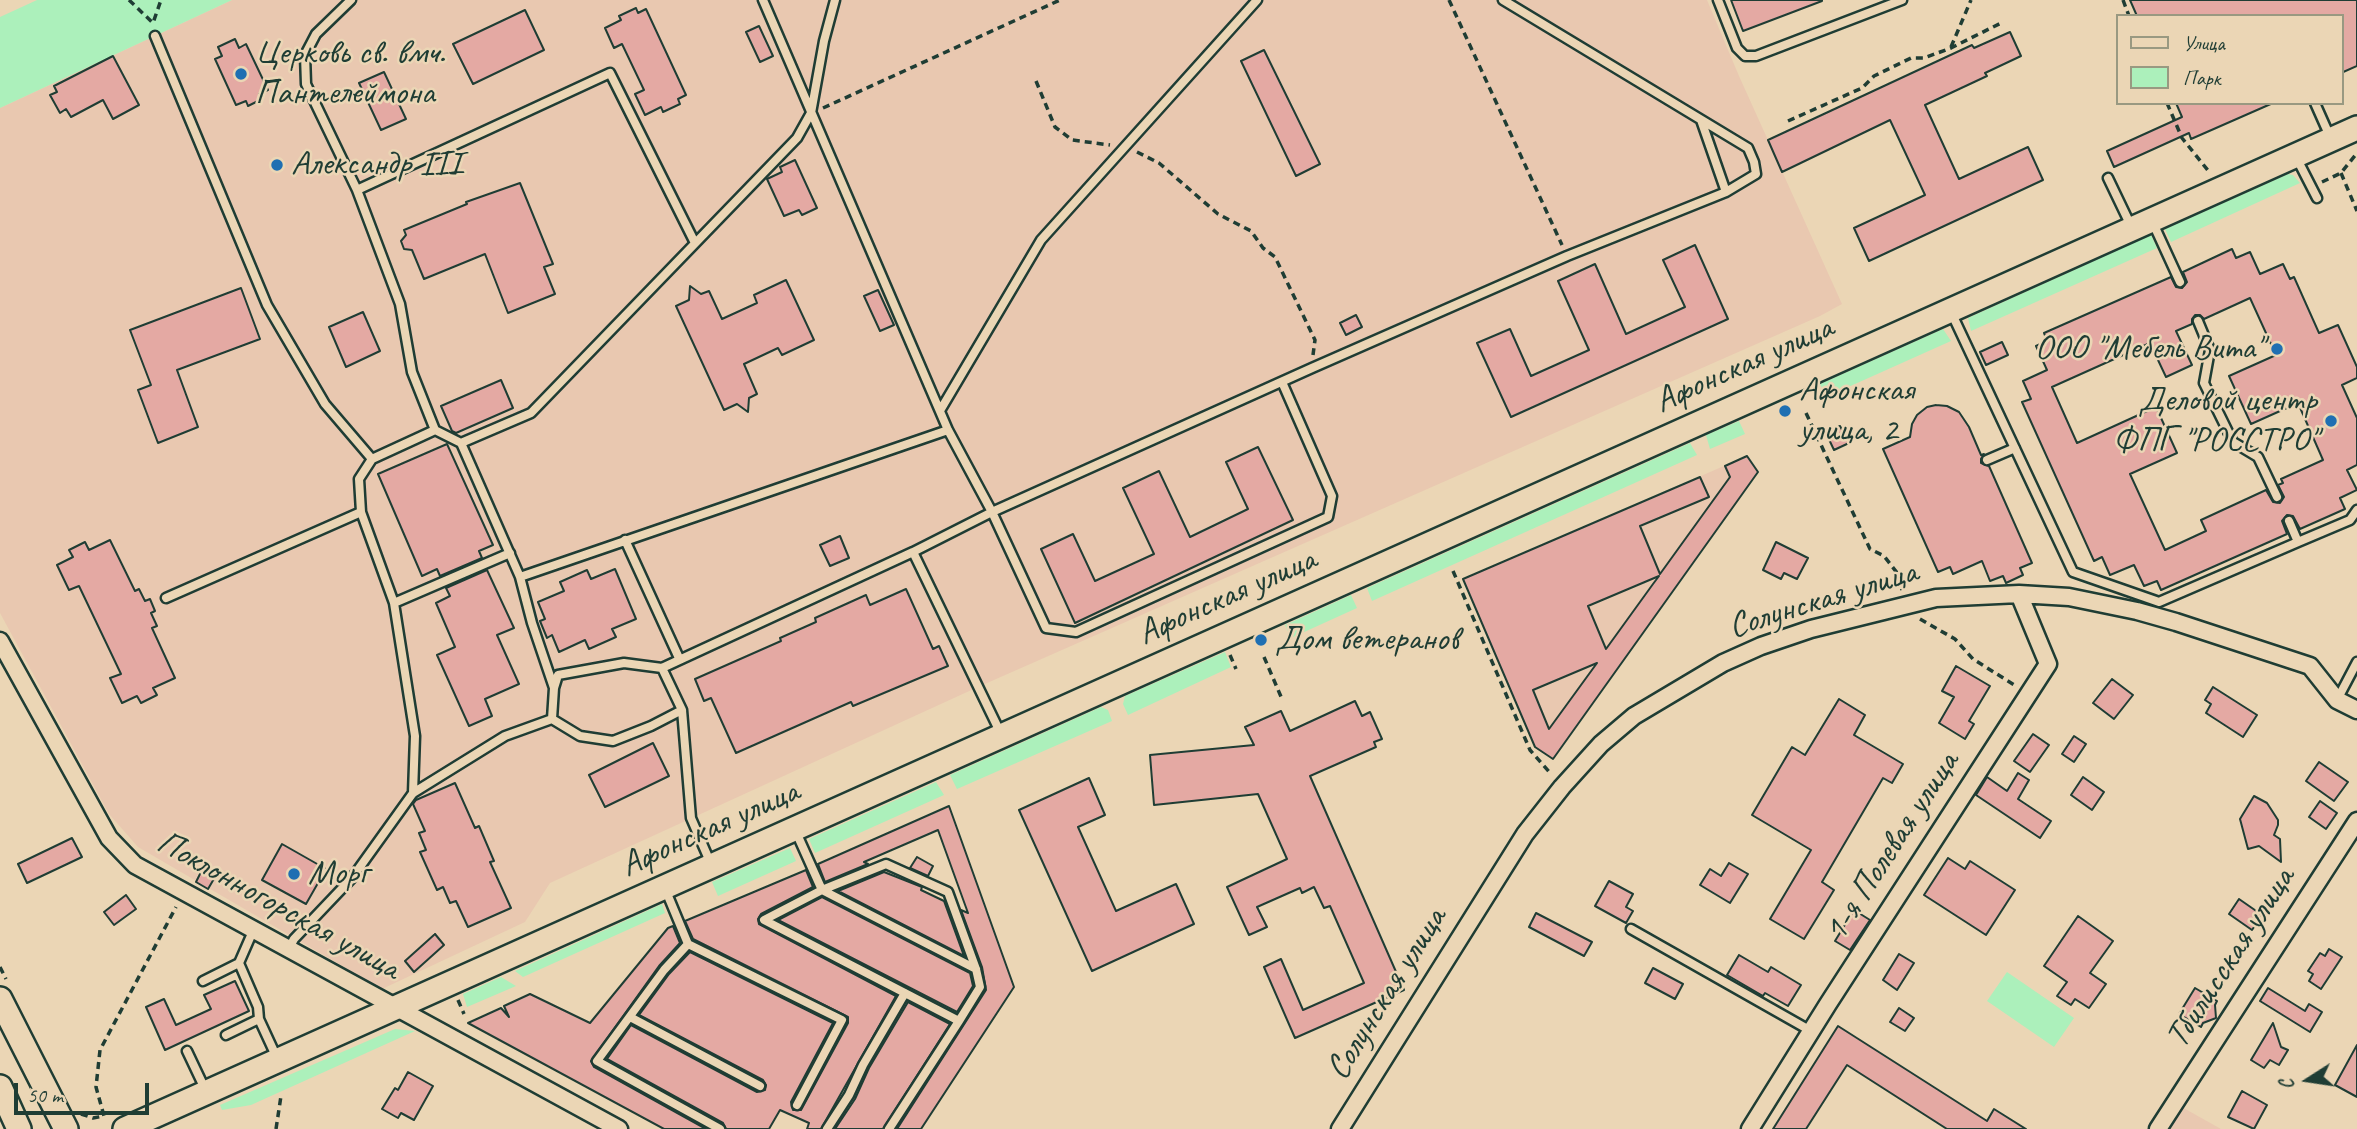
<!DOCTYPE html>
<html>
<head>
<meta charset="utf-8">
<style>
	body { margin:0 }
	#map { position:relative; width:2357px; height:1129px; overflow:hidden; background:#ebd6b5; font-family:Caveat,sans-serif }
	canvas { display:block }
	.legend { position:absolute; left:2116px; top:14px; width:228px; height:91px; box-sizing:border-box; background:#ebd6b5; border:2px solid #999981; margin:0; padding:9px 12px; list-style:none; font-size:21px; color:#1f3d34 }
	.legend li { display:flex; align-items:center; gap:14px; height:35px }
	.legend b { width:35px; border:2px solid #999981 }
	.north { position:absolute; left:2273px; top:1045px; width:70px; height:70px; -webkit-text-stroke:5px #ebd6b5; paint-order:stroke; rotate:258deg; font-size:19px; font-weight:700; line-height:28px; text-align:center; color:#1f3d34 }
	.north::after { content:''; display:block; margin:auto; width:24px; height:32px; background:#1f3d34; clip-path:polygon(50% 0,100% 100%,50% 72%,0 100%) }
	.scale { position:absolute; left:14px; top:1083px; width:135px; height:32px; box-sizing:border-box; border:4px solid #1f3d34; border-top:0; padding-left:9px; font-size:21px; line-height:24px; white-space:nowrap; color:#1f3d34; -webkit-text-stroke:5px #ebd6b5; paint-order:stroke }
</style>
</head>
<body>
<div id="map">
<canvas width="2357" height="1129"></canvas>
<ul class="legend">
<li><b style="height:9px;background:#ebd6b5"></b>Улица</li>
<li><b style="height:19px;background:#acf0bb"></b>Парк</li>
</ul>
<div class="north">С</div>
<div class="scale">50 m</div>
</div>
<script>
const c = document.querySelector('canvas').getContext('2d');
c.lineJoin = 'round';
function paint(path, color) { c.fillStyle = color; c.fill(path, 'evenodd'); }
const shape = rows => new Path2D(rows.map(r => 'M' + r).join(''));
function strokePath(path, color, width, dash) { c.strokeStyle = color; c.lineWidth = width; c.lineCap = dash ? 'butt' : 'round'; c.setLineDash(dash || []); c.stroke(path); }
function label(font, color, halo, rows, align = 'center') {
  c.font = font + ' Caveat,sans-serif'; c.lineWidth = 5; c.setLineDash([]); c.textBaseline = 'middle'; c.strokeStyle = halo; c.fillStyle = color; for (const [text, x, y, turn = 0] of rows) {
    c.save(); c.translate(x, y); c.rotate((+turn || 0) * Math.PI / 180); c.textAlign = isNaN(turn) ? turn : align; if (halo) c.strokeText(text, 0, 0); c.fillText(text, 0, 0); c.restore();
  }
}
paint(shape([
	[232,0,1707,0,1739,76,1842,304,1820,316,978,687,550,883,525,922,382,989,138,847,109,814,0,613,0,108],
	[1747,456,1758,472,1553,759,1535,747,1463,579],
	[2180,1106,2221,1129,2167,1129]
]), '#e9c8b0');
paint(shape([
	[37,0,232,0,0,108,0,17],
	[2288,174,2293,175,2300,183,2171,242,2165,229],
	[2151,235,2157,248,1971,331,1968,318],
	[1943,329,1951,341,1826,397,1820,384],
	[1739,421,1745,434,1710,449,1706,435],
	[1690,443,1697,455,1372,601,1367,588],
	[1351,595,1357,608,1291,638,1285,625],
	[1225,652,1231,667,1128,715,1123,704,1125,696],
	[1101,707,1108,710,1112,721,957,789,950,775],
	[936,782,944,795,815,853,809,839],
	[790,848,796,861,718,896,712,882],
	[662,904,665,913,523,977,515,971],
	[2007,972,2074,1018,2054,1047,1987,1001],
	[501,977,516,986,467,1007,463,994],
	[395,1029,415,1031,251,1105,222,1110,220,1105]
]), '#acf0bb');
const building = shape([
	[1731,0,1822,0,1822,1,1743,31,1731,0],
	[2130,0,2357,0,2357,66,2341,73,2341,16,2137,16,2130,0],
	[636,8,638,13,646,9,686,95,678,99,680,104,663,112,661,107,645,115,635,94,644,90,622,44,614,48,605,28,621,20,619,16,636,8],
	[525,10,544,50,473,84,453,44,525,10],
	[759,26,773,56,760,62,746,32,759,26],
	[2010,32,2021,56,1985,73,1987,76,1925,105,1959,179,2028,147,2043,180,1869,261,1854,228,1925,195,1890,120,1782,172,1768,140,1972,45,1974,48,2010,32],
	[235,39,239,48,246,44,268,90,259,94,262,99,248,106,246,101,236,105,215,59,222,56,218,47,235,39],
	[1264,50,1320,164,1296,176,1241,61,1264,50],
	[113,56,139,105,113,119,103,100,71,117,66,109,60,113,50,95,57,92,54,86,113,56],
	[384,72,406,119,381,130,359,83,384,72],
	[2176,103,2273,103,2191,139,2189,133,2114,167,2107,151,2182,117,2176,103],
	[795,160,817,208,802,215,799,210,784,216,767,179,782,172,780,167,795,160],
	[520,183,553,264,544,267,555,294,508,313,485,254,424,279,412,250,404,249,401,241,406,235,404,230,467,204,466,202,520,183],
	[1695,245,1728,319,1511,417,1477,343,1510,329,1531,376,1589,350,1558,281,1595,264,1626,334,1685,307,1663,260,1695,245],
	[2232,249,2236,258,2250,252,2260,274,2283,264,2290,279,2294,277,2319,333,2338,325,2357,367,2357,378,2342,385,2357,418,2357,465,2347,470,2357,490,2340,498,2345,509,2300,529,2293,516,2287,515,2282,521,2287,534,2161,590,2157,581,2144,586,2134,565,2110,575,2102,557,2094,561,2022,402,2031,399,2023,381,2047,370,2036,346,2047,341,2044,333,2171,277,2176,287,2182,288,2187,282,2183,272,2232,249],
	[2250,298,2276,355,2229,376,2251,424,2298,403,2323,460,2281,479,2283,483,2278,485,2284,497,2280,503,2273,502,2266,490,2201,520,2206,531,2165,550,2130,474,2177,453,2156,407,2077,443,2052,387,2150,343,2166,377,2192,365,2176,331,2192,324,2192,319,2195,315,2200,315,2204,319,2250,298],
	[786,280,814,340,782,355,778,348,744,364,757,394,749,398,748,412,737,404,724,410,676,306,689,300,690,286,701,294,709,291,722,319,757,303,754,295,786,280],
	[241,288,260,339,177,370,198,427,158,443,138,390,151,385,130,330,241,288],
	[878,290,894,325,880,331,864,296,878,290],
	[363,312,380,351,346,367,329,327,363,312],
	[1356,315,1362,327,1346,335,1340,323,1356,315],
	[2002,342,2008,355,1986,365,1980,352,2002,342],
	[501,380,513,408,456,433,452,431,441,406,501,380],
	[1936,405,1947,406,1959,412,1969,427,1981,455,1984,454,1981,459,1981,463,1989,466,2032,563,2020,568,2023,575,2006,583,2003,576,1990,581,1982,561,1953,574,1950,567,1938,572,1883,449,1910,437,1912,424,1917,415,1927,407,1936,405],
	[1840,426,1849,443,1834,450,1826,433,1840,426],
	[447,444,493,545,479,551,482,558,440,576,437,569,422,576,378,474,447,444],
	[1258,447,1293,520,1075,623,1041,549,1073,534,1095,581,1154,554,1123,488,1159,471,1190,537,1248,509,1226,462,1258,447],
	[1747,456,1758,472,1553,759,1535,747,1463,579,1700,477,1709,497,1640,526,1660,574,1730,477,1725,466,1747,456],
	[1659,576,1653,584,1606,649,1588,606,1659,576],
	[1597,663,1549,729,1533,690,1597,663],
	[840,536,849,558,830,566,820,545,840,536],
	[110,540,135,591,139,589,145,601,150,599,155,611,151,613,157,626,152,628,175,678,153,688,157,695,141,703,137,696,122,703,110,678,121,674,79,586,69,590,57,565,73,557,69,550,85,542,89,550,110,540],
	[1776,542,1808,558,1797,579,1784,573,1781,579,1763,570,1776,542],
	[615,569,636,619,612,629,616,637,589,649,585,640,559,652,552,635,547,638,540,621,545,619,538,602,564,591,560,582,587,570,591,579,615,569],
	[487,570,514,628,497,635,519,684,485,699,492,716,469,726,437,655,455,647,436,603,450,596,446,588,487,570],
	[906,589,933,649,939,646,948,666,853,706,851,702,736,753,711,698,704,701,695,679,781,641,780,638,816,622,815,618,866,595,870,605,906,589],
	[1956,666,1990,686,1969,721,1974,724,1965,739,1939,723,1954,697,1942,691,1956,666],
	[2112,679,2133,695,2114,719,2093,703,2112,679],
	[2213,687,2257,715,2243,737,2206,713,2211,704,2205,700,2213,687],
	[1839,699,1865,715,1854,735,1903,764,1892,783,1883,778,1822,882,1834,890,1804,939,1770,919,1811,850,1752,815,1792,747,1805,755,1839,699],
	[1355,701,1362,716,1370,712,1382,739,1374,742,1376,747,1310,776,1404,990,1295,1038,1264,967,1281,959,1303,1010,1364,983,1330,906,1324,908,1314,887,1302,893,1300,888,1257,907,1267,927,1249,935,1227,887,1287,859,1258,794,1154,805,1150,755,1254,745,1245,727,1281,711,1290,731,1355,701],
	[2033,734,2049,745,2030,772,2014,761,2033,734],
	[2074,736,2086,744,2074,762,2062,754,2074,736],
	[653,743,669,776,605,807,589,775,653,743],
	[2319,762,2348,782,2334,801,2306,781,2319,762],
	[2018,773,2029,780,2018,799,2051,821,2040,838,1976,795,1987,777,2007,791,2018,773],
	[2083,777,2104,792,2092,810,2071,795,2083,777],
	[1089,778,1105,815,1078,827,1116,911,1176,884,1194,924,1092,971,1019,810,1089,778],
	[455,783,475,828,479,826,494,861,490,862,511,908,468,927,456,901,450,903,443,887,437,890,420,852,426,850,419,833,425,831,413,804,416,800,455,783],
	[2254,796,2267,803,2278,820,2278,825,2274,835,2280,839,2281,862,2259,846,2248,849,2240,819,2254,796],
	[2320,801,2337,813,2326,829,2309,817,2320,801],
	[949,806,1014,987,921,1129,897,1129,986,990,982,967,961,910,968,913,938,830,864,862,868,864,825,882,818,864,949,806],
	[72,838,82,857,27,883,18,864,72,838],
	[282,844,326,869,306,904,262,880,282,844],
	[917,857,933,866,928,876,910,868,917,857],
	[1948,858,1965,869,1970,861,2015,890,1986,935,1924,895,1948,858],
	[1729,863,1748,874,1730,903,1700,885,1710,869,1721,876,1729,863],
	[202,870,215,877,208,889,196,882,202,870],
	[806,870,813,887,761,914,758,919,759,924,896,996,821,1129,807,1129,809,1123,780,1110,769,1129,726,1129,723,1123,607,1059,631,1025,757,1092,765,1090,766,1085,763,1080,639,1015,669,974,690,952,833,1023,791,1102,793,1110,801,1110,848,1023,848,1017,693,939,685,921,806,870],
	[884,872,922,887,921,890,944,901,964,956,838,891,884,872],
	[1609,881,1633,894,1626,907,1633,911,1626,923,1595,906,1609,881],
	[126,895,136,909,114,925,104,912,126,895],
	[822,897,970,973,973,986,957,1012,778,920,822,897],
	[2239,899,2262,915,2252,930,2229,914,2239,899],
	[1854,910,1870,920,1850,950,1835,941,1854,910],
	[1536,913,1592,942,1584,956,1529,927,1536,913],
	[2078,916,2113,941,2090,973,2106,984,2089,1008,2075,999,2071,1005,2057,996,2067,982,2044,966,2078,916],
	[673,926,680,943,659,966,591,1061,594,1067,706,1129,664,1129,468,1023,501,1008,509,1017,504,1006,530,994,590,1023,668,928,673,926],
	[435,934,444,945,414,972,405,961,435,934],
	[2329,949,2342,957,2321,989,2309,981,2313,974,2308,971,2320,953,2325,956,2329,949],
	[1899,954,1914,963,1897,990,1883,980,1899,954],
	[1739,955,1768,972,1771,967,1801,985,1788,1006,1765,993,1763,996,1727,975,1739,955],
	[1653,968,1683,984,1675,999,1645,983,1653,968],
	[235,981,249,1011,165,1050,146,1007,164,999,176,1025,211,1009,204,995,235,981],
	[2195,988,2217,1001,2215,1005,2216,1018,2203,1023,2201,1027,2179,1014,2195,988],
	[2268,988,2305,1011,2309,1004,2322,1012,2310,1032,2260,1001,2268,988],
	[908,1002,950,1024,883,1129,835,1129,855,1099,869,1068,908,1002],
	[1899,1008,1914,1018,1905,1031,1890,1022,1899,1008],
	[2273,1023,2281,1047,2288,1050,2279,1065,2270,1060,2264,1068,2251,1060,2273,1023],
	[1838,1026,1987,1121,1994,1109,2026,1129,1947,1129,1847,1065,1806,1129,1773,1129,1838,1026],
	[2357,1045,2357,1097,2335,1085,2357,1045],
	[408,1072,433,1086,414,1120,401,1113,398,1118,382,1109,395,1088,398,1090,408,1072],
	[2242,1091,2267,1105,2254,1129,2228,1117,2242,1091]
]);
paint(building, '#e4a9a3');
strokePath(building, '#1f3d34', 2);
const lane = shape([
	[351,0,316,34,305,55,306,84,357,190],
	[763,0,948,430,992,512,1046,628,1076,632,1328,517,1332,496,1282,382],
	[1718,0,1737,48,1745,56,1756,56,1902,0],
	[155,36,267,305,325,404,372,459],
	[2315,103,2331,139],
	[1701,120,1726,192],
	[2296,157,2317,198],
	[2108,178,2131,226],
	[2152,221,2180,282],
	[1951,312,2073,572,2159,602,2298,542],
	[2198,321,2210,350,2204,383,2233,442,2258,457,2277,497],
	[941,409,1041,240,1257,0],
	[435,430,412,372,400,304,357,190,610,73,695,243],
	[461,443,435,430,372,459,359,479,361,512,394,603,510,553],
	[1987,460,2015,448],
	[2289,521,2298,542,2350,520,2357,510],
	[625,540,679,658],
	[913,552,1001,734],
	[520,577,948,430],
	[166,598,361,512],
	[394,603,415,736,413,793],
	[554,688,532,623,520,577,461,443,531,413,797,138,811,113,824,41,835,0],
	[2337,700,2357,662],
	[552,719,580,736,613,741,651,726,682,710],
	[796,832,822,890,976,969],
	[711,864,691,818,682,710,662,668,913,552,992,512,1312,368,1567,256,1726,192,1756,174,1754,162,1748,148,1503,0],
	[666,891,688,944,842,1020,797,1105],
	[1631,929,1811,1031],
	[688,944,664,970,597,1061,720,1129],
	[288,950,294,939,352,878,413,793,505,736,552,719,554,688,558,675,624,663,662,668],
	[239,963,258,1007,259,1019,277,1058],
	[203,981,239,963,253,931],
	[630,1017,760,1086],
	[226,1035,259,1019],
	[187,1051,205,1089],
	[827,1129,849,1095,863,1065,905,993],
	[889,1129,959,1021,980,987,976,969,948,892,886,864,822,890,764,920,959,1021]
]);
const street = shape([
	[0,641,109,838,135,865,619,1129],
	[1340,1129,1525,834,1562,787,1601,744,1634,716,1723,663,1761,646,1811,629,1936,598,2019,594,2069,597,2137,611,2176,622,2310,666,2337,700,2357,710],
	[1750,1129,1828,1004,2048,664,2019,594],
	[2158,1129,2357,821]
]);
const secondary = shape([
	[0,999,66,1129],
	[0,1087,19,1129],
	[125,1129,2357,128]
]);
strokePath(lane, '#1f3d34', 13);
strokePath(street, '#1f3d34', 21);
strokePath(secondary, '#1f3d34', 28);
strokePath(shape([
	[129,0,153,23,161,0],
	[1449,0,1562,245],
	[2123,0,2129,16],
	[1951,47,1971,0],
	[1036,81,1055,127,1072,140,1110,145],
	[2167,103,2182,138,2210,173],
	[823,108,1060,0],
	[1788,121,1862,88,1874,76,1911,58,1924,58,1951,48,2001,23],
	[1137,152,1159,163,1218,214,1251,231,1263,248,1275,257,1315,340,1313,355],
	[2341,173,2357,211],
	[2322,182,2341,173,2357,153],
	[1806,413,1870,549,1884,556,1898,574,1902,590],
	[1453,571,1530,750,1551,774],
	[1920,619,1955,639,1973,659,2016,686],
	[1230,655,1236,669],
	[1264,657,1282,699],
	[0,967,6,979],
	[458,1000,464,1014],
	[81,1114,93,1118,104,1116,96,1087,100,1050,176,907],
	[276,1129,281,1096]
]), '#1f3d34', 3.5, [7, 5]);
strokePath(lane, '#ebd6b5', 8);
strokePath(street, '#ebd6b5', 16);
strokePath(secondary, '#ebd6b5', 23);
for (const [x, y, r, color] of [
	[241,74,7,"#1f6fb2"],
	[277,165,7,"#1f6fb2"],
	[2277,349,7,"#1f6fb2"],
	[1785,411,7,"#1f6fb2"],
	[2331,421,7,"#1f6fb2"],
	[1261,640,7,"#1f6fb2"],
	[294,874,7,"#1f6fb2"]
]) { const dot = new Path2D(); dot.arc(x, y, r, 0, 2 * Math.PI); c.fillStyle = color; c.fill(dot); strokePath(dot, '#ebd6b5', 2.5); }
label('35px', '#1f3d34', '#ebd6b5', [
	["Церковь св. вмч.",255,54],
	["Пантелеймона",255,94],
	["Александр III",291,165],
	["ООО \"Мебель Вита\"",2263,349,"right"],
	["Афонская",1799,391],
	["улица, 2",1799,431],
	["Деловой центр",2317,401,"right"],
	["ФПГ \"РОССТРО\"",2317,441,"right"],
	["Дом ветеранов",1275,640],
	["Морг",308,874]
], 'left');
label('35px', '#1f3d34', '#ebd6b5', [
	["Афонская улица",1744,365,-24],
	["Афонская улица",1227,597,-24],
	["Солунская улица",1823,600,-17],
	["Афонская улица",710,829,-24],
	["1-я Полевая улица",1892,847,-57],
	["Поклонногорская улица",278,906,29],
	["Тбилисская улица",2231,958,-57],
	["Солунская улица",1387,994,-58]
]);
</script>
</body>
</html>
